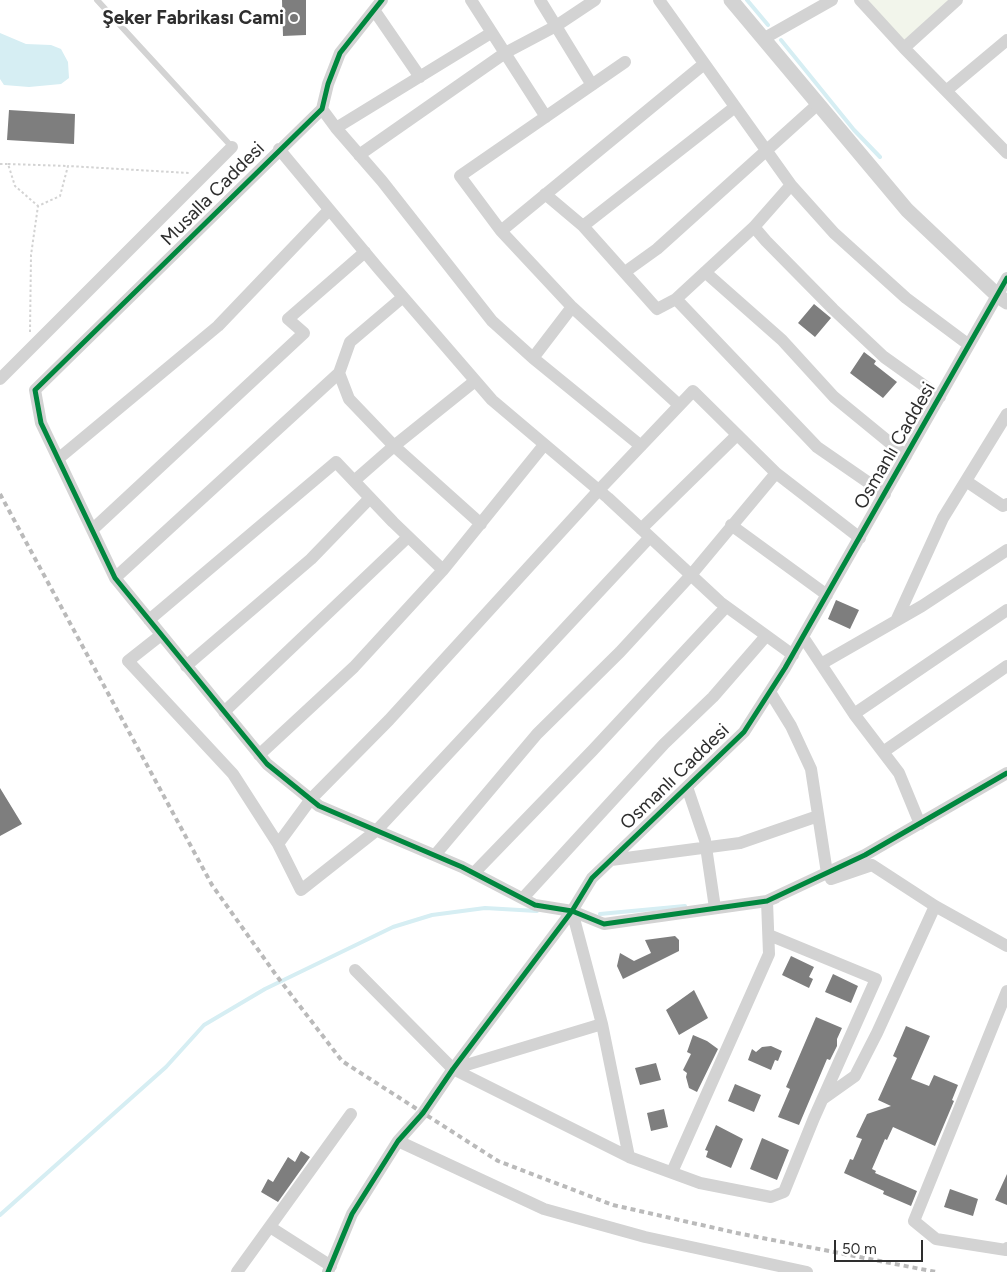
<!DOCTYPE html>
<html>
<head>
<meta charset="utf-8">
<style>
	body { margin:0 }
	#map { position:relative; width:1007px; height:1272px; overflow:hidden; background:#fff; font-family:Figtree,sans-serif }
	canvas { display:block }
	.scale { position:absolute; left:834px; top:1240px; width:89px; height:22px; box-sizing:border-box; border:2px solid #2e2e2e; border-top:0; padding-left:6px; font-size:15px; line-height:18px; white-space:nowrap; color:#2e2e2e; -webkit-text-stroke:4px #fff; paint-order:stroke }
</style>
</head>
<body>
<div id="map">
<canvas width="1007" height="1272"></canvas>
<div class="scale">50 m</div>
</div>
<script>
const c = document.querySelector('canvas').getContext('2d');
c.lineJoin = 'round';
function paint(path, color) { c.fillStyle = color; c.fill(path, 'evenodd'); }
const shape = rows => new Path2D(rows.map(r => 'M' + r).join(''));
function strokePath(path, color, width, dash) { c.strokeStyle = color; c.lineWidth = width; c.lineCap = dash ? 'butt' : 'round'; c.setLineDash(dash || []); c.stroke(path); }
function label(font, color, halo, rows, align = 'center') {
  c.font = font + ' Figtree,sans-serif'; c.lineWidth = 5; c.setLineDash([]); c.textBaseline = 'middle'; c.strokeStyle = halo; c.fillStyle = color; for (const [text, x, y, turn = 0] of rows) {
    c.save(); c.translate(x, y); c.rotate((+turn || 0) * Math.PI / 180); c.textAlign = isNaN(turn) ? turn : align; if (halo) c.strokeText(text, 0, 0); c.fillText(text, 0, 0); c.restore();
  }
}
paint(shape([
	[860,0,955,0,903,43]
]), '#f2f5eb');
paint(shape([
	[0,33,26,44,51,45,61,49,68,62,69,78,61,84,29,87,4,85,0,79]
]), '#d6eef3');
strokePath(shape([
	[747,0,768,25],
	[781,40,854,130,880,157],
	[600,914,685,906],
	[0,1215,166,1067,204,1025,265,989,393,927,432,915,485,908,537,911]
]), '#d6eef3', 4);
paint(shape([
	[282,0,306,0,306,35,283,36],
	[9,110,75,114,74,144,7,140],
	[814,304,831,318,815,337,798,323],
	[864,352,876,361,874,364,897,382,883,398,850,373],
	[836,600,859,610,850,629,828,619],
	[0,788,22,824,0,836],
	[675,936,679,940,679,951,623,979,617,966,620,953,634,961,651,953,645,940],
	[791,956,814,967,809,977,813,979,809,988,782,975],
	[833,974,858,986,851,1003,825,992],
	[694,990,708,1018,679,1035,666,1010],
	[816,1017,842,1028,837,1039,837,1046,830,1060,827,1059,799,1125,778,1117,790,1089,786,1087],
	[906,1026,930,1036,911,1079,929,1086,934,1075,958,1085,952,1100,954,1101,935,1146,893,1127,887,1140,885,1139,872,1169,876,1171,875,1173,917,1191,911,1206,883,1194,884,1191,844,1173,850,1159,853,1160,862,1139,856,1137,867,1114,891,1106,878,1100,897,1058,893,1056],
	[693,1035,707,1041,718,1049,697,1092,689,1088,686,1077,687,1073,683,1070,691,1054,687,1052],
	[771,1046,782,1051,778,1061,775,1060,771,1070,748,1060,752,1049,756,1052,762,1047],
	[656,1063,661,1080,640,1085,635,1068],
	[735,1084,761,1095,754,1112,728,1101],
	[664,1109,668,1127,651,1131,647,1113],
	[716,1125,743,1139,731,1168,706,1157,708,1151,705,1150],
	[762,1138,789,1150,777,1180,750,1169],
	[301,1151,310,1157,278,1202,261,1192,268,1179,273,1182,288,1157,295,1162],
	[1007,1174,1007,1205,995,1200],
	[950,1189,978,1199,973,1216,944,1207]
]), '#7e7e7e');
strokePath(shape([
	[0,164,8,164,15,186,38,206],
	[8,164,68,166],
	[30,332,31,255,38,206,60,196,68,166,189,173]
]), '#d3d3d3', 2, [2.5, 2.5]);
strokePath(shape([
	[97,0,232,147]
]), '#d3d3d3', 6);
strokePath(shape([
	[382,0,340,53,328,84,322,109,35,390,41,423,115,578,267,764,319,806,462,867,535,905,572,911,604,924,767,901,865,855,1007,773],
	[471,0,546,117],
	[540,0,592,85],
	[659,0,791,185,834,233,906,298,969,345],
	[860,0,904,48,1007,153],
	[374,10,420,77],
	[763,39,832,0],
	[904,48,957,0],
	[946,91,1007,40],
	[322,109,336,128,382,181,492,321,533,358,641,446],
	[336,128,491,33],
	[279,149,378,268,492,400,608,498,720,602,793,655],
	[359,155,505,53,556,26,595,0],
	[545,194,583,226,657,309,676,299,754,227,791,185],
	[583,226,735,107],
	[754,227,766,241,833,309,884,357,940,397],
	[501,231,460,176,625,62],
	[625,272,657,249,818,104],
	[705,272,782,340,834,397,906,456],
	[403,297,350,342,339,373,349,399,394,446,481,524],
	[676,299,817,447,885,494],
	[572,307,679,405],
	[533,358,572,307,501,231,704,64],
	[0,379,232,147],
	[58,459,218,326,329,210],
	[354,481,394,446,475,381],
	[966,481,1003,506,1007,504],
	[731,525,827,595],
	[641,529,737,435],
	[92,530,304,333,288,319,365,252],
	[115,578,339,373],
	[149,620,336,462,393,522,443,570],
	[896,621,943,518,1007,414],
	[161,635,128,661,233,774,278,844,301,890,377,830,650,537],
	[803,637,854,714,899,773,920,824],
	[821,664,922,606,1007,550],
	[186,666,311,559,370,498],
	[770,692,791,726,811,769,827,873],
	[224,712,408,537],
	[854,714,1007,610],
	[883,752,1007,666],
	[259,755,354,667,443,570,544,445],
	[687,787,705,840,715,908],
	[278,844,311,799,389,720,598,491,693,391,776,473,860,538],
	[435,855,537,734,620,652,691,575,776,473],
	[611,860,740,843,818,816],
	[474,873,593,750,726,607],
	[831,879,872,865,935,906,1007,946],
	[523,898,664,744,713,697,766,636],
	[572,911,602,1024,629,1157],
	[355,970,453,1069,629,1157,700,1183,771,1197,784,1192,814,1118,876,979,769,935],
	[1007,991,914,1221,936,1239,1006,1250,1007,1248],
	[453,1069,602,1024],
	[824,1098,855,1076,877,1033,935,906],
	[398,1141,544,1209,645,1237,807,1272],
	[672,1172,769,954,767,901,775,898],
	[270,1227,331,1266],
	[237,1272,351,1114],
	[328,1272,352,1214,398,1141,423,1113,453,1069,572,911,592,878,744,732,785,668,1007,278]
]), '#d3d3d3', 12);
strokePath(shape([
	[731,0,907,210,998,296,1007,302]
]), '#d3d3d3', 15);
strokePath(shape([
	[0,494,212,885,276,975,342,1061,498,1161,613,1205,737,1233,936,1272]
]), '#bababa', 4, [5, 4]);
strokePath(shape([
	[382,0,340,53,328,84,322,109,35,390,41,423,115,578,267,764,319,806,462,867,535,905,572,911,604,924,767,901,865,855,1007,773],
	[328,1272,352,1214,398,1141,423,1113,453,1069,572,911,592,878,744,732,785,668,1007,278]
]), '#00873e', 5);
for (const [x, y, r, color] of [
	[294,18,5,"#777"]
]) { const dot = new Path2D(); dot.arc(x, y, r, 0, 2 * Math.PI); c.fillStyle = color; c.fill(dot); strokePath(dot, '#fff', 2); }
label('bold 19px', '#2e2e2e', '#fff', [
	["Şeker Fabrikası Cami",284,18]
], 'right');
label('19px', '#2e2e2e', '#fff', [
	["Musalla Caddesi",213,194,-45],
	["Osmanlı Caddesi",895,446,-60],
	["Osmanlı Caddesi",675,777,-44]
]);
</script>
</body>
</html>
